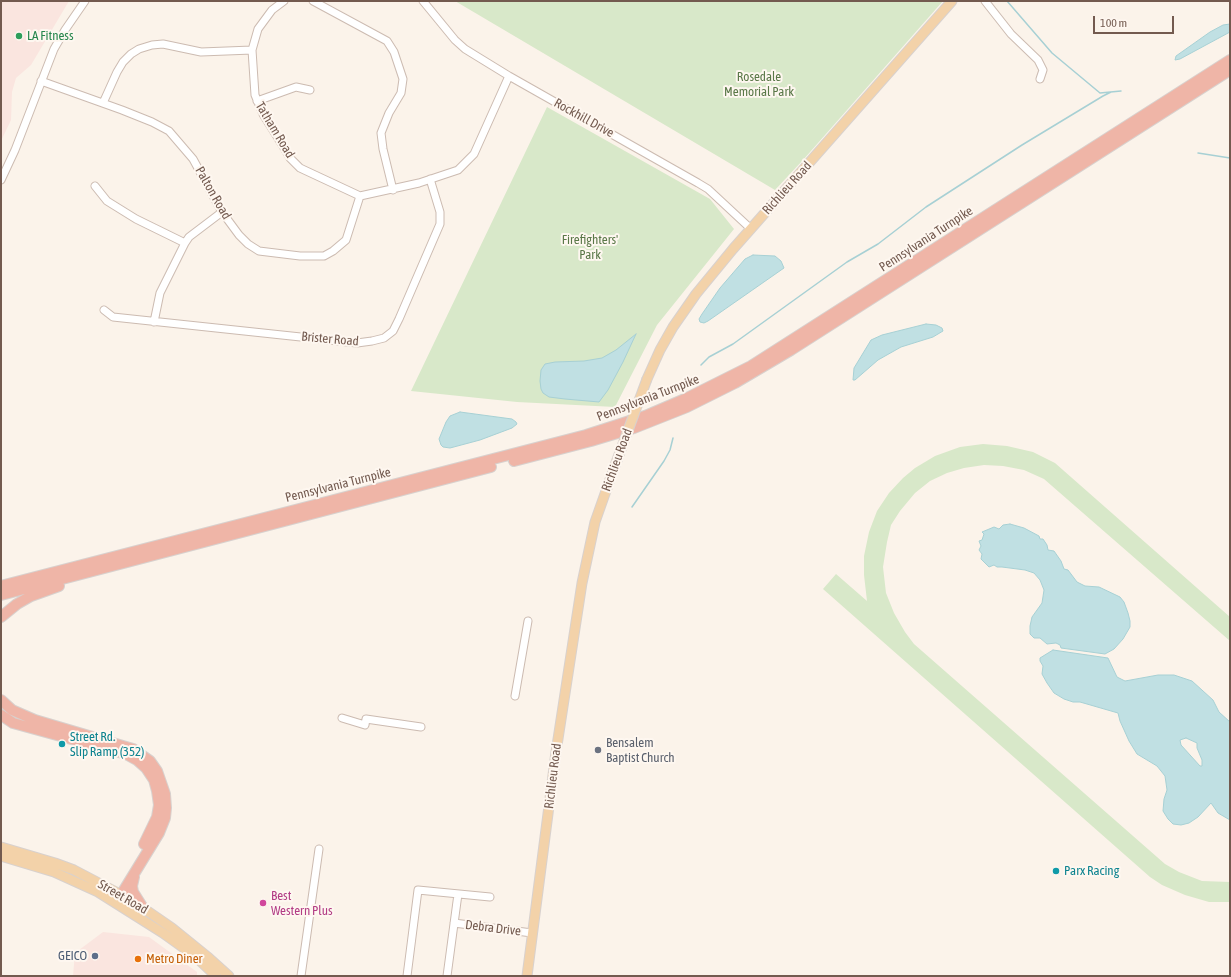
<!DOCTYPE html>
<html>
<head>
<meta charset="utf-8">
<style>
	body { margin:0 }
	#map { position:relative; width:1231px; height:977px; overflow:hidden; background:#fbf3ea; font-family:"Asap Condensed",sans-serif }
	canvas { display:block }
	.frame { position:absolute; inset:0; border:2px solid #735a4f; pointer-events:none }
	.scale { position:absolute; left:1093px; top:16px; width:81px; height:18px; box-sizing:border-box; border:2px solid #735a4f; border-top:0; padding-left:5px; font-size:12px; line-height:14px; white-space:nowrap; color:#735a4f; -webkit-text-stroke:3px #fef7f0; paint-order:stroke }
</style>
</head>
<body>
<div id="map">
<canvas width="1231" height="977"></canvas>
<div class="frame"></div>
<div class="scale">100 m</div>
</div>
<script>
const c = document.querySelector('canvas').getContext('2d');
c.lineJoin = 'round';
function paint(path, color) { c.fillStyle = color; c.fill(path, 'evenodd'); }
const shape = rows => new Path2D(rows.map(r => 'M' + r).join(''));
function strokePath(path, color, width, dash) { c.strokeStyle = color; c.lineWidth = width; c.lineCap = dash ? 'butt' : 'round'; c.setLineDash(dash || []); c.stroke(path); }
function label(font, color, halo, rows, align = 'center') {
  c.font = font + ' "Asap Condensed",sans-serif'; c.lineWidth = 4; c.setLineDash([]); c.textBaseline = 'middle'; c.strokeStyle = halo; c.fillStyle = color; for (const [text, x, y, turn = 0] of rows) {
    c.save(); c.translate(x, y); c.rotate((+turn || 0) * Math.PI / 180); c.textAlign = isNaN(turn) ? turn : align; if (halo) c.strokeText(text, 0, 0); c.fillText(text, 0, 0); c.restore();
  }
}
paint(shape([
	[1,1,69,1,31,65,16,78,12,92,11,120,1,141],
	[103,932,149,937,197,972,197,976,73,976,75,953]
]), '#fae5df');
paint(shape([
	[455,1,943,1,803,160,775,190],
	[547,107,710,199,734,229,657,325,615,407,517,402,411,391],
	[983,444,1007,446,1033,452,1055,463,1230,617,1230,641,1044,479,1024,470,1003,466,984,465,964,468,947,473,930,481,915,493,900,511,891,525,887,542,883,567,886,593,894,613,905,632,914,644,1165,864,1179,872,1202,881,1230,882,1230,902,1209,902,1185,895,1162,885,1150,877,823,589,836,574,867,601,864,575,864,556,869,532,877,511,889,493,903,478,915,468,935,456,960,447]
]), '#d8e8c9');
const water = shape([
	[1230,24,1230,32,1180,59,1175,60,1176,56,1210,32,1223,25,1230,24],
	[753,255,775,256,781,261,784,268,708,321,704,323,700,322,699,319,702,314,720,288,745,259,753,255],
	[926,324,936,325,942,328,943,331,933,337,901,347,878,360,855,380,853,380,854,368,871,340,882,335,926,324],
	[636,334,623,362,608,390,599,402,565,399,549,397,543,393,541,389,540,381,541,370,545,364,555,362,584,361,602,358,616,350,636,334],
	[460,412,512,419,516,422,517,424,512,428,480,440,450,448,443,447,441,445,439,439,446,422,450,416,460,412],
	[1010,524,1024,528,1039,536,1040,539,1043,539,1047,545,1048,550,1054,551,1061,561,1064,569,1068,570,1077,582,1085,586,1099,587,1120,597,1124,602,1128,613,1130,621,1130,627,1123,639,1114,649,1105,654,1061,648,1060,645,1056,643,1047,644,1040,638,1034,638,1030,634,1030,626,1032,617,1042,603,1044,590,1040,580,1034,573,1025,570,1002,567,997,567,994,565,989,567,981,559,982,554,979,550,981,546,979,541,982,540,984,534,982,532,994,527,999,529,1003,525,1010,524],
	[1053,650,1108,658,1117,677,1125,681,1158,675,1174,675,1192,681,1213,700,1219,712,1230,722,1230,820,1218,813,1211,803,1198,817,1189,823,1181,825,1173,824,1168,819,1163,811,1164,799,1167,790,1165,776,1157,766,1137,754,1129,741,1120,721,1118,713,1080,702,1073,702,1064,699,1054,693,1047,683,1042,674,1043,666,1040,661,1040,658,1053,650],
	[1186,738,1197,743,1197,748,1202,760,1202,766,1200,766,1181,745,1180,740,1186,738]
]);
paint(water, '#c0e0e3');
strokePath(water, '#a7d0d4', 1);
strokePath(shape([
	[1007,1,1052,53,1100,93,1121,91],
	[1198,153,1230,158],
	[701,365,709,357,733,344,847,262,878,244,926,207,1022,145,1103,96,1111,92],
	[632,507,664,461,670,450,673,438]
]), '#a7d0d4', 1.5);
const minor = shape([
	[284,1,272,10,258,29,252,50,255,95,263,114,283,146,290,158,300,168,360,196,419,183,458,170,474,154,509,76],
	[313,1,387,41,394,52,403,79,401,93,389,113,381,133,383,149,393,190],
	[423,1,455,40,465,49,509,76,698,183,708,189,751,229],
	[985,1,1011,34,1038,60,1043,70,1040,79],
	[41,81,122,110,152,122,169,131,193,159,222,212,239,235,248,244,259,251,300,256,324,256,333,251,346,240,360,196],
	[257,101,296,87,310,90],
	[103,103,117,72,123,62,131,54,139,49,152,45,163,44,201,52,252,50],
	[1,180,15,150,54,49,65,30,85,1],
	[95,186,107,201,136,219,185,243],
	[104,310,113,317,357,343,372,341,384,338,393,331,399,319,440,224,440,212,430,179],
	[154,322,160,293,185,243,189,237,222,212],
	[515,696,528,621],
	[342,718,365,725,366,719,421,727],
	[454,923,532,933],
	[301,976,319,849],
	[407,976,418,890,490,897],
	[447,976,458,894]
]);
const major = shape([
	[647,379,660,350,673,327,696,294,733,249,952,1],
	[1,847,55,863,74,870,116,892,143,908,172,928,209,958,229,976],
	[1,856,54,872,98,892,163,933,195,956,216,976],
	[527,976,556,752,582,583,595,522,613,471]
]);
const highway = shape([
	[514,461,591,441,634,428,687,407,735,383,791,350,1230,70],
	[1,586,586,435,645,416,687,398,751,366,1230,60],
	[1,595,491,467],
	[1,617,17,604,31,596,59,586],
	[1,700,12,710,35,720,133,749,150,761,157,771,165,794,166,808,165,818,159,833,121,895],
	[1,715,13,723,126,754,137,760,146,768,154,780,157,791,159,805,157,817,144,844],
	[134,877,132,886,133,892,143,908]
]);
strokePath(minor, '#ccbbb1', 9);
strokePath(major, '#d8d1ce', 11);
strokePath(highway, '#d8d1ce', 12);
strokePath(minor, '#fff', 7);
strokePath(major, '#f3d2a9', 9);
strokePath(highway, '#efb5a7', 10);
const majorBridge = shape([
	[613,471,647,379]
]);
strokePath(majorBridge, '#d8d1ce', 11, []);
strokePath(majorBridge, '#f3d2a9', 9);
for (const [x, y, r, color] of [
	[19,36,4,"#2e9e5b"],
	[62,744,4,"#0f9aa8"],
	[598,750,4,"#6b7280"],
	[1056,871,4,"#0f9aa8"],
	[263,903,4,"#d1479c"],
	[95,956,4,"#5c6f8a"],
	[138,959,4,"#e8710a"]
]) { const dot = new Path2D(); dot.arc(x, y, r, 0, 2 * Math.PI); c.fillStyle = color; c.fill(dot); strokePath(dot, '#fef7f0', 1.5); }
label('13px', '#27864d', '#fef7f0', [
	["LA Fitness",27,36]
], 'left');
label('13px', '#5a7848', '#fef7f0', [
	["Rosedale",759,77],
	["Memorial Park",759,92],
	["Firefighters'",590,240],
	["Park",590,255]
]);
label('13px', '#735a4f', '#fef7f0', [
	["Rockhill Drive",584,118,29],
	["Tatham Road",275,130,59],
	["Richlieu Road",787,188,-48],
	["Palton Road",213,193,60],
	["Pennsylvania Turnpike",926,239,-33],
	["Brister Road",330,339,5],
	["Pennsylvania Turnpike",648,398,-21],
	["Richlieu Road",617,460,-70],
	["Pennsylvania Turnpike",338,485,-14],
	["Richlieu Road",553,776,-83],
	["Street Road",123,897,30],
	["Debra Drive",493,928,7]
]);
label('13px', '#0d838f', '#fef7f0', [
	["Street Rd.",70,737],
	["Slip Ramp (352)",70,752],
	["Parx Racing",1064,871]
], 'left');
label('13px', '#5b616d', '#fef7f0', [
	["Bensalem",606,743],
	["Baptist Church",606,758]
], 'left');
label('13px', '#b23c85', '#fef7f0', [
	["Best",271,896],
	["Western Plus",271,911]
], 'left');
label('13px', '#4e5e75', '#fef7f0', [
	["GEICO",87,956]
], 'right');
label('13px', '#c56008', '#fef7f0', [
	["Metro Diner",146,959]
], 'left');
</script>
</body>
</html>
